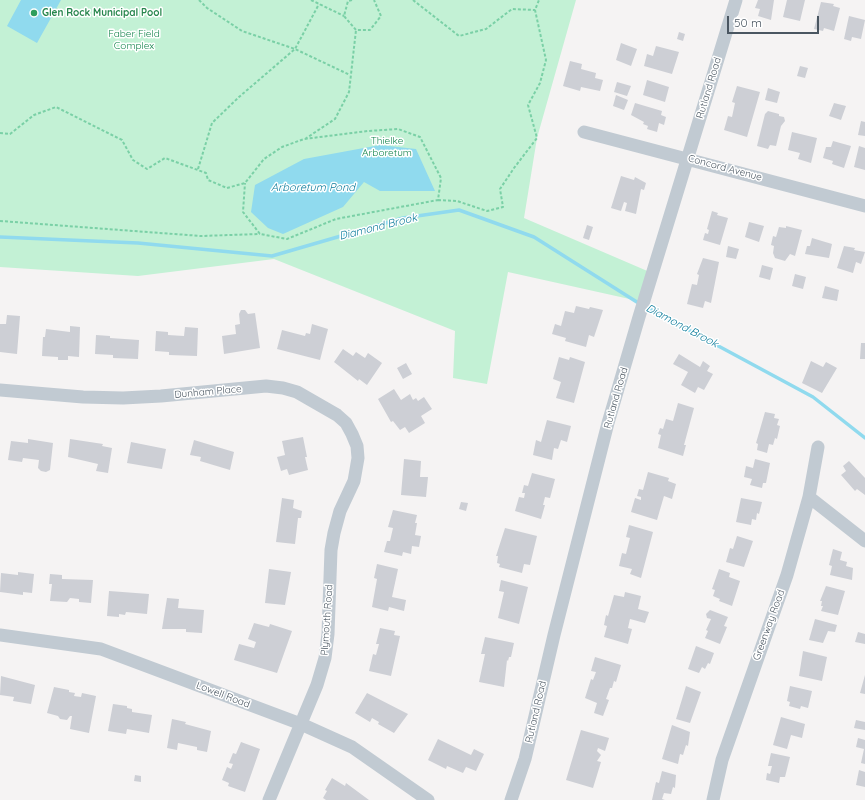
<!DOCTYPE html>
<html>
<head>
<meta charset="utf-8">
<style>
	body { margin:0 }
	#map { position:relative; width:865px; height:800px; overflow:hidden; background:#f5f3f3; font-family:Quicksand,sans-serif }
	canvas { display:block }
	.scale { position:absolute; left:727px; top:16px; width:92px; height:18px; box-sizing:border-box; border:2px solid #4a5661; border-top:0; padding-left:5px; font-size:12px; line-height:14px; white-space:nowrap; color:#4a5661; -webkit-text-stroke:3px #fff; paint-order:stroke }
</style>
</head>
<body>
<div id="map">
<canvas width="865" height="800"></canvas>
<div class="scale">50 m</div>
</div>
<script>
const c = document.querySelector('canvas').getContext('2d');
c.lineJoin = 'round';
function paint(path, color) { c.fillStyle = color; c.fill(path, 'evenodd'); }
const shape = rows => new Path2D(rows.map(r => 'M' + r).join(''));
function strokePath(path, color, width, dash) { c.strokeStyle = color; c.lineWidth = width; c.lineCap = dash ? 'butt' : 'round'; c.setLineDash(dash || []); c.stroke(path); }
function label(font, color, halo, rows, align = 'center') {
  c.font = font + ' Quicksand,sans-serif'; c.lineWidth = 3; c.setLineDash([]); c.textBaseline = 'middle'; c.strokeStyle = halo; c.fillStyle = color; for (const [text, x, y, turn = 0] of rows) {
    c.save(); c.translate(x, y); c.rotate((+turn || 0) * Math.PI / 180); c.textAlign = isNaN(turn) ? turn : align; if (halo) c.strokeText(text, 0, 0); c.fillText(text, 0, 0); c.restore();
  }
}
paint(shape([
	[0,0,576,0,537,138,524,218,652,273,643,302,508,272,487,384,453,378,455,331,274,259,138,276,0,267]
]), '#c3f1d5');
paint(shape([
	[21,0,61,0,37,43,7,26],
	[380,145,416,149,435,191,380,191,364,182,343,207,283,234,268,228,251,212,255,185,304,159]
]), '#90daee');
strokePath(shape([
	[0,237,138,243,272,256,403,218,459,210,534,237,640,304],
	[646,307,813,397,865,438]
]), '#90daee', 3.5);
paint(shape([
	[758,0,774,0,771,20,758,16,760,9,755,8],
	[787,0,805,0,800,21,783,17],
	[821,2,834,4,833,6,840,8,834,31,824,28,823,31,814,29],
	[849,16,865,20,861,39,852,37,851,41,844,39],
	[679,32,685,34,683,41,677,39],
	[621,43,637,49,631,66,616,60],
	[656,46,679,52,672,74,644,66,647,54,653,56],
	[570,61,582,64,581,69,596,73,595,78,603,80,600,91,581,87,580,91,563,86],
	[800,66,808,68,805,78,797,76],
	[647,80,669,87,665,102,643,95],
	[617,82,631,86,627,96,614,92],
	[737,86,760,92,747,137,724,130,728,116,732,117,735,103,732,102],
	[768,88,780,92,777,103,765,100],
	[616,95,628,100,624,110,613,106],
	[635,103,662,111,661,115,666,117,664,125,659,123,657,132,647,129,648,126,643,124,644,122,631,115],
	[834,103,846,106,841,120,829,116],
	[768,111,779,114,779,116,784,117,785,121,781,126,776,146,770,145,768,149,757,146,765,114],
	[861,121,865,122,865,136,858,135],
	[792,132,817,138,811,163,798,159,800,153,788,150],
	[833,141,851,146,844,168,832,164,833,161,823,158,826,147,831,147],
	[859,146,865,148,865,170,854,167],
	[621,176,634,180,635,177,646,183,644,190,641,189,636,214,625,211,627,203,624,202,621,211,611,208],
	[712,211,718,213,717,215,728,218,720,245,703,240,705,233,708,234,709,230,707,229],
	[749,222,764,226,759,242,745,237],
	[587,225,593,227,589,240,583,238],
	[786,226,802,230,795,256,790,254,785,261,775,258,773,253,774,246,771,245,773,236,776,237,779,227,786,228],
	[812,238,832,244,829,258,805,254,807,246,810,246],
	[728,246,739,249,736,259,726,257],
	[844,246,855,248,854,250,865,252,861,264,856,262,853,273,837,268],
	[703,258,719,262,711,303,705,301,703,308,687,304,692,284,697,285,699,275,697,274],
	[762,265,773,268,770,280,759,277],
	[795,274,806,277,803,289,792,286],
	[825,286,839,290,837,301,822,298],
	[576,306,589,309,590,307,603,310,594,337,589,335,586,347,565,341,566,338,552,334,555,324,561,326,565,311,574,313],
	[241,310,245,310,248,314,255,313,260,348,224,354,222,336,236,334,235,325,240,324,239,314],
	[7,315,20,316,17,354,0,352,0,324,6,324],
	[312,324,328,329,320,360,277,349,282,330,305,336,306,333,310,334],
	[70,326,80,327,79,357,68,356,68,360,58,360,58,357,42,356,43,337,45,337,46,329,70,332],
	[185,327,198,328,197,356,169,355,169,352,155,351,156,331,168,332,168,335,184,336],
	[96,335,110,336,110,338,139,340,138,359,113,358,113,355,95,354],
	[861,343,865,343,865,359,860,359],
	[343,349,353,356,356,352,365,358,368,353,382,363,367,385,359,379,358,381,334,362],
	[679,354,700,367,703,361,710,366,707,371,713,374,704,390,698,387,695,393,681,385,688,372,673,364],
	[559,357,569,360,570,357,585,362,574,403,556,398,561,382,553,379],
	[811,361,823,367,826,362,837,368,822,393,802,383],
	[406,363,412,374,403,379,397,368],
	[394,389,401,400,410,394,413,400,416,398,418,401,424,397,432,409,421,416,425,423,409,433,405,427,400,430,393,421,391,422,378,399],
	[678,403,694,408,684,445,686,445,683,456,658,448,661,435,658,434,660,428,663,429,666,419,673,421],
	[765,412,775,414,774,418,779,419,777,425,780,426,777,439,775,438,773,445,769,444,767,453,757,450,758,444,756,443],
	[547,420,571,426,567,442,561,440,558,449,554,448,552,460,533,455,536,440,541,442],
	[303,437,307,457,305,457,308,470,289,475,287,469,281,471,277,457,285,455,282,441],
	[28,439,53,443,50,470,46,472,41,471,38,468,39,460,23,458,22,462,8,460,11,441,28,443],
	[70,439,103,444,102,446,112,448,108,473,96,471,98,464,68,457],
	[194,440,234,452,230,470,200,461,201,457,190,455],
	[131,442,166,449,162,469,127,463],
	[404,459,421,461,420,477,428,477,426,497,401,495],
	[755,459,770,463,766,483,763,483,762,488,750,485,752,479,744,477,746,466,753,468],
	[849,461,865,478,865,495,857,489,855,491,841,475,846,471,843,466],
	[648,472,669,478,668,481,676,484,672,499,664,496,657,520,631,512,635,498,641,500,641,497,637,496,639,489,643,490],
	[532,473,555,479,550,498,545,497,543,505,545,505,541,519,515,511,519,497,524,498,525,493,522,493,524,485,528,486],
	[282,498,294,500,293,508,302,511,301,518,298,518,295,544,276,542],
	[741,498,762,502,759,514,757,513,756,520,752,519,751,525,736,522],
	[461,502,468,503,466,511,459,509],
	[393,510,417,515,415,523,417,523,415,535,421,536,419,547,412,546,411,554,403,552,402,556,384,552,387,541,390,541,393,528,388,527],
	[629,525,653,532,641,578,630,574,632,569,619,566,622,553,626,554,630,538,626,537],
	[505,528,537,536,530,565,524,564,522,573,499,567,500,564,497,563,498,556,496,556],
	[737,536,753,541,744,567,726,562,730,548,733,549],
	[833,549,842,552,840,560,847,562,846,566,853,568,852,580,830,575,832,566,829,565],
	[377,564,398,569,392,597,406,600,404,611,389,607,388,611,372,607,377,579,374,578],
	[269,569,291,572,285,605,265,603],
	[719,569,730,573,729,577,740,581,732,606,719,601,720,599,713,596,715,590,712,589],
	[18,572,34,574,32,593,23,592,23,595,0,592,1,573,18,575],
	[50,574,62,575,62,579,93,580,91,603,79,602,79,599,70,598,67,602,50,601,52,584,49,584],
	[501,580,528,587,519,624,498,618,504,592,499,591],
	[826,586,845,591,838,615,821,611,823,606,821,606,822,601,820,601],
	[109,591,149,594,147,614,126,612,125,615,119,614,119,617,107,616],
	[625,592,641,596,638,609,649,612,645,623,630,619,628,628,632,629,628,644,604,637,607,626,604,625,606,615,608,616,614,595,624,597],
	[167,598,179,599,178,608,204,610,202,633,186,632,186,629,162,629],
	[710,610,728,617,724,626,727,627,720,644,705,638,708,631,706,630,711,619,707,618,706,614],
	[815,619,837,625,835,632,828,631,823,643,809,640],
	[254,623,269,627,270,624,292,631,277,673,234,660,239,644,254,648,256,642,248,639],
	[380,628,395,631,394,635,400,636,391,676,369,671,373,654,376,655,379,644,376,644],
	[858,632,865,634,865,644,855,642],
	[485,637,514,643,511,657,509,657,508,661,507,660,504,687,479,682,485,654,481,654],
	[696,646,714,653,710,664,708,663,705,669,702,667,699,673,688,669],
	[803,651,827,657,822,681,799,676],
	[595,657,621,665,616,682,614,681,612,688,610,688,606,699,609,700,603,716,594,713,597,703,585,698,591,679,593,680,596,672,591,671],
	[865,675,865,694,860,693],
	[1,676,35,685,31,704,13,701,14,697,0,695],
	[686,686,701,692,690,723,676,719],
	[790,686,812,691,808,708,801,706,800,709,789,706,790,702,787,701],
	[54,687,69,690,69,692,75,693,74,696,81,697,82,693,96,696,89,733,70,729,72,716,70,716,67,720,60,719,58,716,47,713],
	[367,693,408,714,394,733,378,724,379,722,372,718,370,722,355,713],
	[113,704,127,706,127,708,132,709,132,712,152,715,149,733,127,729,126,734,108,731],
	[781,717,805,724,802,738,791,735,787,749,773,745],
	[172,719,186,722,185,724,211,731,207,752,197,750,197,747,178,743,177,750,167,748],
	[856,720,865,722,865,730,854,728],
	[672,725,690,732,688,746,686,745,683,755,680,754,678,764,662,759],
	[581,730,609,738,605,751,598,748,597,751,601,755,597,761,601,762,593,788,566,780],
	[858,738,865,740,865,764,861,763,864,749,856,747],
	[438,739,471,755,474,749,484,754,476,771,466,767,463,773,447,766,446,769,428,760],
	[241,742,260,749,245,792,228,786,229,783,222,780,227,767,231,769,233,764,229,763,233,753,236,754],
	[771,753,790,757,785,777,780,777,779,783,766,780,767,773,770,774,772,766,768,766],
	[859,770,865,772,865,787,856,785],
	[662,771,676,775,675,788,673,787,671,794,664,793,662,799,665,800,652,800,656,782,659,783],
	[135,775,141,776,141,782,134,781],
	[332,778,345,786,346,783,369,800,326,800,323,798,327,791,325,790]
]), '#cdcfd5');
strokePath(shape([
	[199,0,207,8,242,31,295,49,350,75],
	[311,0,344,16],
	[352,0,348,1,344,16,356,30,370,30,381,16,374,0],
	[413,0,459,36,486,29,512,9,535,10],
	[0,133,10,134,34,115,56,107,122,140,133,160,147,169,165,158,206,173,208,180,227,188,245,183,264,159,282,147,304,139,368,131,398,129,420,137,441,178,438,200,336,219,287,239,260,234,243,212,245,183],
	[305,139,335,119,349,92,356,30],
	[198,169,212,123,239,97,295,49,319,4],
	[438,200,457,201,487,211,503,207,500,189,514,168,537,138,528,105,540,83,546,60,535,10,539,0],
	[0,221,201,236,260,234]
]), '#7ad0a6', 2, [3, 2]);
strokePath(shape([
	[584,132,865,206],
	[0,390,83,397,123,398,161,396,266,386,283,388,297,392,337,415,346,423,352,434,357,446,358,458,354,481,340,511,334,533,331,550,328,634,325,658,317,685,269,800],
	[809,497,865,541],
	[0,635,101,649,301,724,352,747,428,800],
	[511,800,525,759,554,635,608,423,639,317,736,0],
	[713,800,722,760,787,575,809,497,818,447]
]), '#c1cad2', 13);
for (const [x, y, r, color] of [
	[34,13,4,"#2e9e5b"]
]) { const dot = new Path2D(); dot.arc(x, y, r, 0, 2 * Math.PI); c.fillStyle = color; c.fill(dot); strokePath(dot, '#fff', 1.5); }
label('bold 10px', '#27864d', '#fff', [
	["Glen Rock Municipal Pool",42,13]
], 'left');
label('10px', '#17864f', '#fff', [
	["Faber Field",134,34],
	["Complex",134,46],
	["Thielke",387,141],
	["Arboretum",387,153]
]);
label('10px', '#4a5661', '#fff', [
	["Rutland Road",709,88,-73],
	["Concord Avenue",725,168,15],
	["Dunham Place",208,392,-5],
	["Rutland Road",616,398,-74],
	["Plymouth Road",327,620,-86],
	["Greenway Road",769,625,-70],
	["Lowell Road",223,695,21],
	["Rutland Road",536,712,-77]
]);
label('italic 11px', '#0c7c9b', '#fff', [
	["Arboretum Pond",313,188],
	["Diamond Brook",378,227,-14],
	["Diamond Brook",682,326,28]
]);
</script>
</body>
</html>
